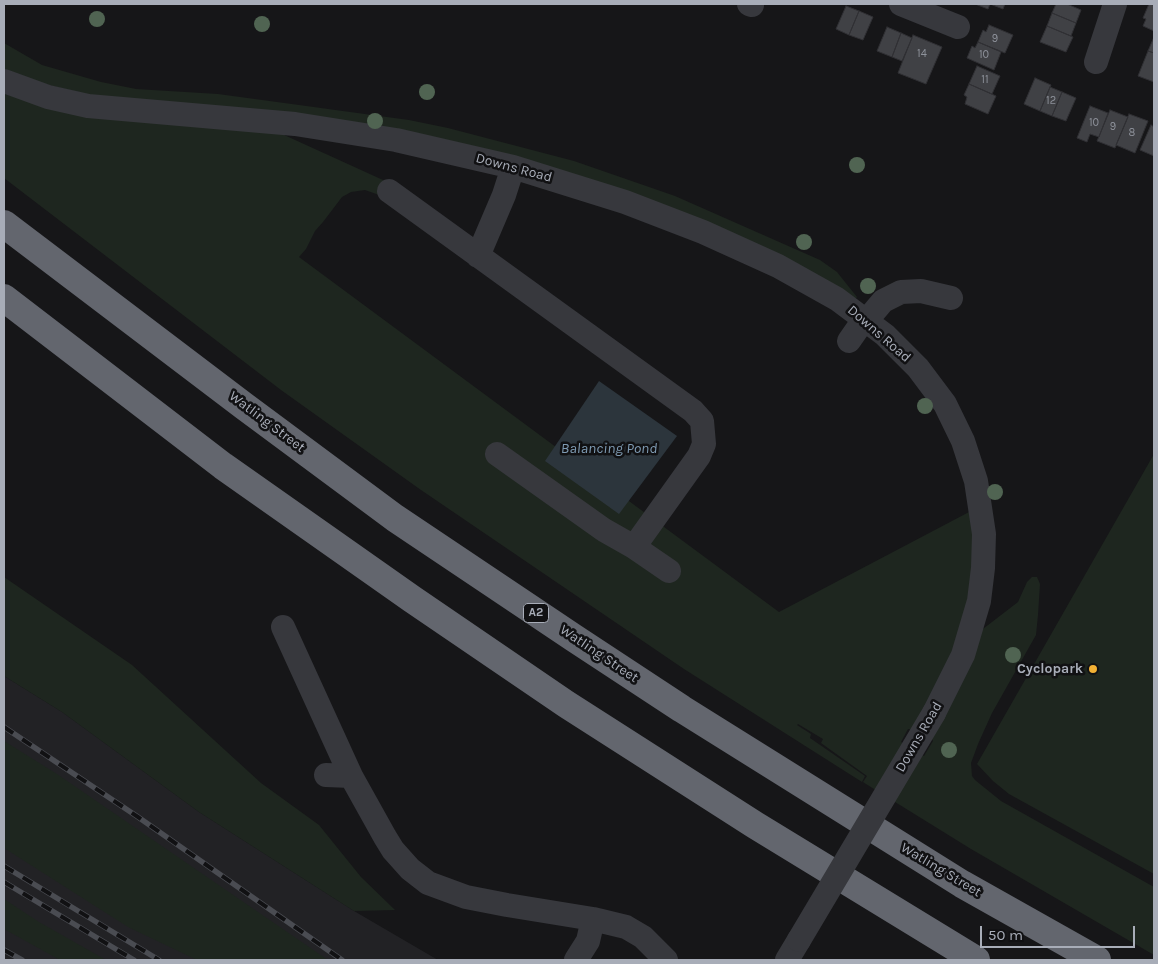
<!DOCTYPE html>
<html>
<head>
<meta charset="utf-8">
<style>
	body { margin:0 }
	#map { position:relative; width:1158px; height:964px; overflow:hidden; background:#161618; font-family:Karla,sans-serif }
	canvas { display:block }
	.frame { position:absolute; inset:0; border:5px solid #a8adb8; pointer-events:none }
	.scale { position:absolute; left:980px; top:926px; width:155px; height:22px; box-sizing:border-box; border:2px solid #a8adb8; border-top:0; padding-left:6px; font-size:15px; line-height:18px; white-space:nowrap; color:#a8adb8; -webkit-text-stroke:4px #111113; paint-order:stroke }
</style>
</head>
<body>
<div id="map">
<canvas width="1158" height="964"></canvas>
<div class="frame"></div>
<div class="scale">50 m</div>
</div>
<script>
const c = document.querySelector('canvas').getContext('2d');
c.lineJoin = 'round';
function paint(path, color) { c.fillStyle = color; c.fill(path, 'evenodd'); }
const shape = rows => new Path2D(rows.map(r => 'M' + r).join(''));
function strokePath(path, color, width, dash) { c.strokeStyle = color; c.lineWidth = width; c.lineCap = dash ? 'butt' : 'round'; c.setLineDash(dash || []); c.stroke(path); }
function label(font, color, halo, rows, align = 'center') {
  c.font = font + ' Karla,sans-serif'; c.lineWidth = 5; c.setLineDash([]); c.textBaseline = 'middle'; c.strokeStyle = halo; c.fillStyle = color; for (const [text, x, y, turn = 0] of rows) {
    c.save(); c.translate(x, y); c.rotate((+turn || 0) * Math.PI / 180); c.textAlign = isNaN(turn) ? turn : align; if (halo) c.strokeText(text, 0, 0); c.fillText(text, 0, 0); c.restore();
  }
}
paint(shape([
	[4,676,62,712,199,812,354,911,438,960,4,960]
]), '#222225');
paint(shape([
	[4,43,42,65,101,82,136,89,218,94,409,120,448,128,574,161,675,196,820,260,837,272,857,297,854,300,594,183,134,106,4,74],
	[4,86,260,124,394,185,382,196,365,190,351,192,342,197,323,222,315,231,306,249,299,257,779,612,971,511,976,533,965,626,915,730,908,729,901,742,924,756,933,741,932,739,979,632,1018,602,1027,582,1032,577,1037,577,1040,584,1038,615,1036,635,992,713,978,744,971,763,972,776,975,780,1001,801,1154,887,1154,955,971,849,866,784,863,782,867,776,821,743,823,739,798,724,797,725,811,734,810,738,865,776,862,782,684,669,421,490,281,390,4,178],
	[1154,454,1154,874,1009,794,993,781,977,764],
	[4,577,132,665,261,783,319,825,361,877,395,910,354,911,199,812,62,712,4,676],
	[4,741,57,774,328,960,197,960,128,927,4,848],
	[4,899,39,922,106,960,60,960,4,929]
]), '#1e261f');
paint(shape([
	[599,381,677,436,619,514,545,461]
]), '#2c353c');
const building = shape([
	[975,4,1005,4,1003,9,990,4,988,9,975,4],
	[1056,4,1067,4,1081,10,1076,23,1052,13,1056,4],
	[1149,4,1154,5,1154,31,1143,26,1146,19,1143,18,1149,4],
	[846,6,859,11,849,35,836,29,846,6],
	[859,11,873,17,863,40,849,35,859,11],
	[1052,13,1076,23,1071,36,1047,26,1052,13],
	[989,25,1013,35,1005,53,978,42,983,30,986,32,989,25],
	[1047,26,1073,37,1066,52,1040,42,1047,26],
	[887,27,901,33,892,57,877,51,887,27],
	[901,33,912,38,902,61,892,57,901,33],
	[913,35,942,47,926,84,898,73,913,35],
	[1154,37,1154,53,1148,51,1154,37],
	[978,42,1001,52,994,70,967,58,972,46,975,48,978,42],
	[1148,51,1154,53,1154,82,1138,76,1148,51],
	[977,66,1000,76,992,94,969,84,977,66],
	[1035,78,1051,85,1040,111,1024,104,1035,78],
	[969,84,996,96,988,114,965,104,967,97,964,95,969,84],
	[1050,87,1062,92,1052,116,1040,111,1050,87],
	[1062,92,1076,98,1066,121,1052,116,1062,92],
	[1090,106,1108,113,1099,137,1090,134,1087,142,1077,138,1090,106],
	[1110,110,1128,117,1115,148,1097,141,1110,110],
	[1129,114,1148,121,1135,153,1116,145,1129,114],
	[1151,125,1154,127,1154,156,1140,150,1151,125]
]);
paint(building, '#404145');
strokePath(building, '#303034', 1);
strokePath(shape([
	[749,4,752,5],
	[901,4,958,27],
	[1096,62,1115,4],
	[4,81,48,97,88,106,295,124,396,140,513,167,625,202,703,232,778,266,837,299,885,335,918,368,945,404,963,441,976,481,984,534,983,568,979,601,963,655,934,713],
	[389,191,693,411,702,421,704,444,699,456,634,547],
	[478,256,504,195,513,167],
	[867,320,883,301,901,292,921,291,951,298],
	[849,341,865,318],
	[497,454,604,530,634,547,669,571],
	[283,627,351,776,385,837,393,850,410,869,428,883,466,897,507,905,593,919,626,927,643,937,666,960],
	[326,775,351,776],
	[576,960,588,941,593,919],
	[787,960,799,940]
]), '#37383d', 24);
strokePath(shape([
	[4,224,244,406,395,518,574,638,682,709,962,884,1097,960],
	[4,298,223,466,412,599,566,704,755,825,976,960]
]), '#63666e', 28);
const rail = shape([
	[4,727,138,817,342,960],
	[4,866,159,960],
	[4,882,134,960],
	[4,950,22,960]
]);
strokePath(rail, '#4a4c52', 5.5);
strokePath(rail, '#111113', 4, [11]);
strokePath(shape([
	[799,940,934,713]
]), '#37383d', 24);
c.fillStyle = '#506452';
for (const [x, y] of [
	[97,19],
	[262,24],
	[427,92],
	[375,121],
	[857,165],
	[804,242],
	[868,286],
	[925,406],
	[995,492],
	[1013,655],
	[949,750]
]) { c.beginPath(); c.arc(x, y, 8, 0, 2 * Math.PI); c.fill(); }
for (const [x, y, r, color] of [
	[1093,669,5,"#f2b134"]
]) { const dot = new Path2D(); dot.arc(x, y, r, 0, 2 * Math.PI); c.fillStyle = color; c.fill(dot); strokePath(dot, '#111113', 2); }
label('11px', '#8e929b', null, [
	["9",995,39],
	["14",922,54],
	["10",984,55],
	["11",985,80],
	["12",1051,101],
	["10",1094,123],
	["9",1113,127],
	["8",1132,133]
]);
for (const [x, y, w] of [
	[536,613,25]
]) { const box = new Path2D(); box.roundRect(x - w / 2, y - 9.5, w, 19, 4); c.fillStyle = '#111113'; c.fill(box); strokePath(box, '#a8adb8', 1); }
label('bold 12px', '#a8adb8', null, [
	["A2",536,613]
]);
label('14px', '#a8adb8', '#111113', [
	["Downs Road",514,168,15],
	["Downs Road",879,334,41],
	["Watling Street",267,422,37],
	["Watling Street",599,654,34],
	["Downs Road",919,737,-60],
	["Watling Street",941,870,31]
]);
label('bold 14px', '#a8adb8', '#111113', [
	["Cyclopark",1083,669]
], 'right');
label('italic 15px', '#7f9bb3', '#111113', [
	["Balancing Pond",609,449]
]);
</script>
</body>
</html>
